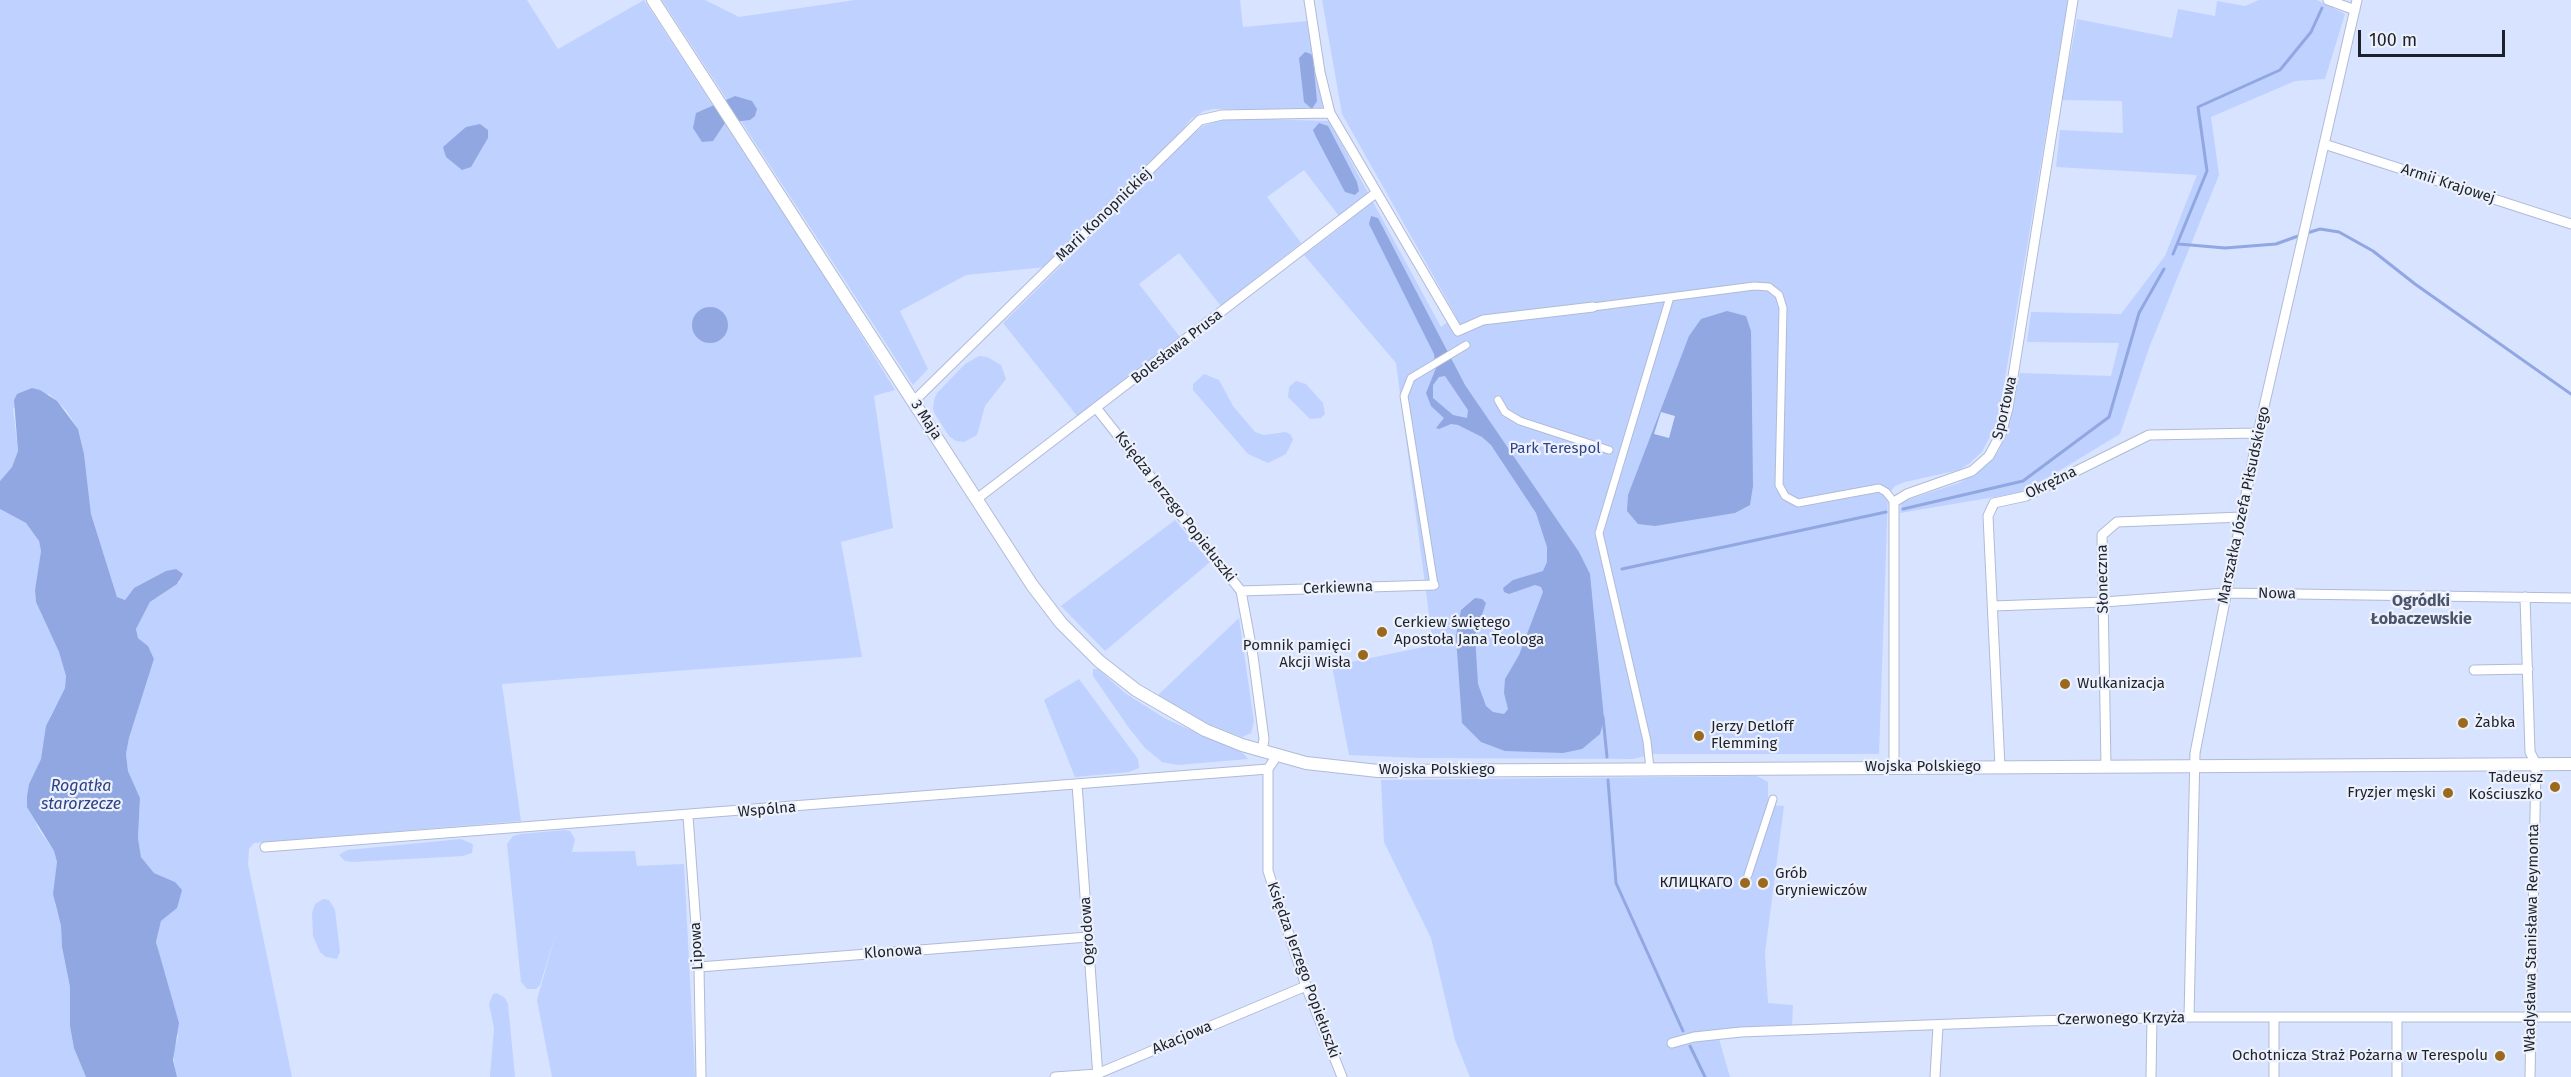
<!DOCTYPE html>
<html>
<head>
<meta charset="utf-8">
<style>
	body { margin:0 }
	#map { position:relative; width:2571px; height:1077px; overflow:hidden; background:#d8e3ff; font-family:"Fira Sans",sans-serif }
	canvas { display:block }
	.scale { position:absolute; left:2358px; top:30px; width:147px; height:27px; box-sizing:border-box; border:3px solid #1d212b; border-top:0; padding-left:8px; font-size:18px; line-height:21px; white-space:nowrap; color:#1d212b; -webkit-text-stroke:4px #ecf1fc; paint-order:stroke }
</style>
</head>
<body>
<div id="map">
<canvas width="2571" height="1077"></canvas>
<div class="scale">100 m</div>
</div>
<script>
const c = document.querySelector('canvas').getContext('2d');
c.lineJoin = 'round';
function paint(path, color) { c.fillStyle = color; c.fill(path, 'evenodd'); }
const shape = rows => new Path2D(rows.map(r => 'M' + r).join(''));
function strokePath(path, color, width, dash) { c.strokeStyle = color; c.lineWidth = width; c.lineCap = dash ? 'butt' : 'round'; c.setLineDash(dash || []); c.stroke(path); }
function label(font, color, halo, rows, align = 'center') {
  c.font = font + ' "Fira Sans",sans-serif'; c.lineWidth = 4.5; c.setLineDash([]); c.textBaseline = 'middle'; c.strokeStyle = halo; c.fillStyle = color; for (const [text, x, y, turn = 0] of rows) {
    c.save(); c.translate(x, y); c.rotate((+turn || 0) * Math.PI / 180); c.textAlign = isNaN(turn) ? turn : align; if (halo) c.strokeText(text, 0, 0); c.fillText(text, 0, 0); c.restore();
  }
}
paint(shape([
	[0,0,527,0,558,49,644,0,827,280,895,390,874,396,893,528,841,542,862,657,502,684,521,821,254,843,249,849,248,864,292,1077,177,1077,175,1069,173,1052,178,1037,156,942,161,921,172,912,175,882,154,873,141,857,138,838,140,798,128,771,126,754,129,738,154,659,148,646,138,638,136,629,150,602,181,581,134,588,125,600,117,597,91,514,84,454,78,429,66,410,49,394,13,408,18,451,12,467,0,481],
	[662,0,705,0,739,17,855,0,1240,0,1243,27,1308,21,1323,106,1320,110,1213,109,1204,111,1191,119,1178,135,1184,142,1203,126,1225,118,1329,121,1441,327,1456,316,1342,114,1322,0,2068,0,1998,421,1982,452,1970,463,1959,470,1905,482,1895,486,1888,495,1879,754,1654,754,1633,759,1418,758,1349,755,1332,666,1433,645,1396,363,1304,255,1345,224,1304,170,1267,197,1301,243,1221,306,1179,253,1139,284,1180,337,1078,417,1003,323,1141,187,1138,176,1046,267,966,275,900,311,928,369,913,385],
	[2259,0,2317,0,2345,14,2325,79,2295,81,2211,117,2219,175,2149,348,2120,434,2024,492,1900,513,1901,502,1959,483,1988,464,1998,452,2006,436,2020,373,2111,376,2119,343,2027,342,2031,312,2121,314,2165,256,2197,175,2056,167,2060,130,2123,133,2122,101,2062,100,2077,19,2172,38,2178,9,2215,16,2217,1,2245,6],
	[979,356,987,357,1001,365,1006,379,985,406,977,435,964,442,956,441,949,436,936,416,933,409,934,400,937,393,965,364],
	[1204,374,1219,380,1233,406,1255,432,1264,435,1286,432,1291,435,1293,440,1286,454,1268,463,1248,454,1193,390,1193,384],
	[1296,381,1306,384,1323,403,1325,414,1321,418,1310,419,1288,397,1289,387],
	[0,509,26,523,39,541,41,551,35,590,36,602,59,652,66,676,65,688,50,717,41,759,29,784,27,796,38,828,54,851,57,862,55,904,61,926,62,947,70,987,70,1026,86,1077,0,1077],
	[1175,520,1210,562,1105,651,1061,606],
	[1239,618,1254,722,1251,733,1242,737,1201,721,1157,696],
	[1093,669,1098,669,1125,693,1166,719,1243,753,1248,759,1178,765,1162,762,1145,748,1129,728,1093,676],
	[1079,679,1138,759,1139,768,1129,772,1075,777,1044,700],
	[1757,776,1768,782,1768,805,1784,806,1765,953,1768,1003,1793,1005,1792,1027,1717,1032,1730,1077,1470,1077,1455,1040,1431,938,1384,842,1381,780],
	[565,830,570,831,575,839,572,852,635,851,637,866,684,864,695,1077,552,1077,537,1000,557,929,540,985,536,989,527,989,521,982,507,844,513,836,520,834],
	[461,839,473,844,472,853,463,856,353,862,345,861,339,855,347,850],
	[323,899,329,900,335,910,340,952,337,959,326,957,320,952,313,936,312,913,315,904],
	[497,993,505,998,508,1004,515,1077,490,1077,494,1028,489,1004,493,994]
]), '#bfd1ff');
paint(shape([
	[1305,52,1311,54,1313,58,1317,101,1312,109,1304,102,1299,58],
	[735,96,752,101,757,109,755,116,750,120,725,123,713,141,702,142,693,128,696,113],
	[1319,123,1328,126,1357,182,1359,191,1355,195,1345,192,1316,137,1313,130],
	[480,124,488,130,488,138,471,167,462,170,446,157,443,147,466,127],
	[1371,216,1378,218,1465,385,1579,552,1590,574,1604,719,1600,734,1582,749,1563,753,1505,751,1481,742,1462,723,1456,636,1461,610,1475,598,1482,599,1486,603,1475,635,1478,684,1486,706,1493,712,1504,714,1508,709,1504,693,1505,679,1519,655,1543,592,1541,587,1535,585,1509,594,1504,592,1503,588,1513,580,1543,571,1547,562,1547,547,1536,513,1491,445,1482,437,1458,425,1451,424,1439,429,1436,428,1444,418,1431,406,1426,393,1436,368,1434,354,1369,224],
	[1445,376,1468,410,1467,418,1453,415,1433,398,1433,385,1439,377],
	'692 325a18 18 0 1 1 36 0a18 18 0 1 1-36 0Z',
	[1727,311,1746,316,1751,331,1753,486,1750,505,1735,513,1655,526,1638,524,1627,511,1628,495,1689,336,1701,319],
	[32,388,40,390,57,401,78,429,84,454,91,514,117,597,125,600,134,588,166,571,176,569,183,574,177,584,150,602,136,629,138,638,148,646,154,659,129,738,126,754,128,771,140,798,138,838,141,857,154,873,175,882,182,890,177,908,161,921,156,942,179,1023,173,1060,177,1077,86,1077,74,1048,70,1026,70,987,62,947,61,926,53,894,57,862,54,851,27,807,27,796,29,784,41,759,46,726,65,688,66,676,59,652,36,602,35,590,41,551,39,541,26,523,0,509,0,481,12,467,18,451,14,400,17,394]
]), '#91a7e1');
paint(shape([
	[1661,412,1675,416,1669,438,1654,434]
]), '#d8e3ff');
strokePath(shape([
	[2307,233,2320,229,2339,232,2373,251,2415,284,2571,394],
	[2179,244,2225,248,2276,244,2301,235],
	[2173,254,2207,171,2198,107,2280,70,2311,32,2322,8],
	[1903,509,2023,481,2109,417,2139,313,2164,269],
	[1622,569,1886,512],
	[1603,717,1607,757],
	[1608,780,1616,883,1683,1031],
	[1690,1046,1705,1077]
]), '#91a7e1', 3);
const pedestrian = shape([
	[1593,307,1754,286,1769,287,1779,295,1783,308,1779,485,1785,496,1798,503,1879,488,1886,492,1894,502],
	[1498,400,1505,412,1520,421,1609,450],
	[1434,585,1404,396,1411,378,1466,345],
	[1650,769,1647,741,1599,533,1670,297],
	[1748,875,1773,799]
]);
const minor = shape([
	[1309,0,1320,72,1330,113,1458,331,1483,320,1593,307],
	[2328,0,2355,10],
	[2324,144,2571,224],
	[914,401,1200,120,1222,115,1330,113],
	[1097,409,1241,591,1253,656,1264,739,1262,752],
	[978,498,1376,193],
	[1241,591,1434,585],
	[2525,597,2530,752,2536,764,2530,1077],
	[1993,606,2104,602,2225,593,2571,598],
	[2474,670,2528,669],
	[1276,757,1268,769,1268,871,1306,986,1342,1077],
	[1894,767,1894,502,1907,494,1972,471,1989,456,2001,434,2008,408,2073,0],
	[2000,767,1988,516,1994,503,2026,496,2149,435,2258,433],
	[2106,767,2102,535,2117,522,2242,517],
	[1077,784,1098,1077],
	[688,816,699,967,701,1077],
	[265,847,1268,769],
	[699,967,1088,937],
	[2189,1017,2195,753,2258,433,2357,0],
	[2397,1017,2397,1077],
	[2274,1018,2274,1077],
	[1672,1043,1694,1037,1741,1032,2032,1021,2189,1017,2571,1017],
	[1055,1077,1097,1074,1306,986],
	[1935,1077,1938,1026],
	[2151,1077,2152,1018]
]);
const tertiary = shape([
	[653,0,1032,585,1061,623,1099,661,1136,690,1205,730,1242,745,1306,763,1378,771,2571,764]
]);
strokePath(pedestrian, '#b0bbd6', 9);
strokePath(minor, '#b0bbd6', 11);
strokePath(tertiary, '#b0bbd6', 14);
strokePath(pedestrian, '#fff', 7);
strokePath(minor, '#fff', 9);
strokePath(tertiary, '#fff', 12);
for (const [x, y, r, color] of [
	[1382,632,6,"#9b691d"],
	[1363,655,6,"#9b691d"],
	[2065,684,6,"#9b691d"],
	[2463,723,6,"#9b691d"],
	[1699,736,6,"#9b691d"],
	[2555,787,6,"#9b691d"],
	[2448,793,6,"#9b691d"],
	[1745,883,6,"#9b691d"],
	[1763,883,6,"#9b691d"],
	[2500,1056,6,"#9b691d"]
]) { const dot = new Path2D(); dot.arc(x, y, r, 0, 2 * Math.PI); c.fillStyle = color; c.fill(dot); strokePath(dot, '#ecf1fc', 2); }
label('15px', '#1d212b', '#ecf1fc', [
	["Armii Krajowej",2448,184,18],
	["Marii Konopnickiej",1104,215,-44],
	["Bolesława Prusa",1177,347,-38],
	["Sportowa",2005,408,-77],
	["3 Maja",926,420,57],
	["Okrężna",2051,483,-26],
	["Marszałka Józefa Piłsudskiego",2244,505,-78],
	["Księdza Jerzego Popiełuszki",1175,507,52],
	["Słoneczna",2103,579,-91],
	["Cerkiewna",1338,588,-2],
	["Nowa",2277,594,1],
	["Wojska Polskiego",1923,767],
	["Wojska Polskiego",1437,770],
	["Wspólna",767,810,-5],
	["Ogrodowa",1088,931,-94],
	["Władysława Stanisława Reymonta",2532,938,-89],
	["Lipowa",697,946,-93],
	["Klonowa",893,952,-4],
	["Księdza Jerzego Popiełuszki",1303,970,70],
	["Czerwonego Krzyża",2121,1019,-1],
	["Akacjowa",1182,1038,-23]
]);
label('15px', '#2f4489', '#ecf1fc', [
	["Park Terespol",1555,449]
]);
label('15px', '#1d212b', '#ecf1fc', [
	["Cerkiew świętego",1394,623],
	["Apostoła Jana Teologa",1394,640],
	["Pomnik pamięci",1351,646,"right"],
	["Akcji Wisła",1351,663,"right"],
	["Wulkanizacja",2077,684],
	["Żabka",2475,723],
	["Jerzy Detloff",1711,727],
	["Flemming",1711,744],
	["Tadeusz",2543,778,"right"],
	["Kościuszko",2543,795,"right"],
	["Fryzjer męski",2436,793,"right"],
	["Grób",1775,874],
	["Gryniewiczów",1775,891],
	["КЛИЦКАГО",1733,883,"right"],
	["Ochotnicza Straż Pożarna w Terespolu",2488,1056,"right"]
], 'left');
label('bold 16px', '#4b546b', '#ecf1fc', [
	["Ogródki",2421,602],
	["Łobaczewskie",2421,620]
]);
label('italic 16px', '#2d4186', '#ecf1fc', [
	["Rogatka",81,787],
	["starorzecze",81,805]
]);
</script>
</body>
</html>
